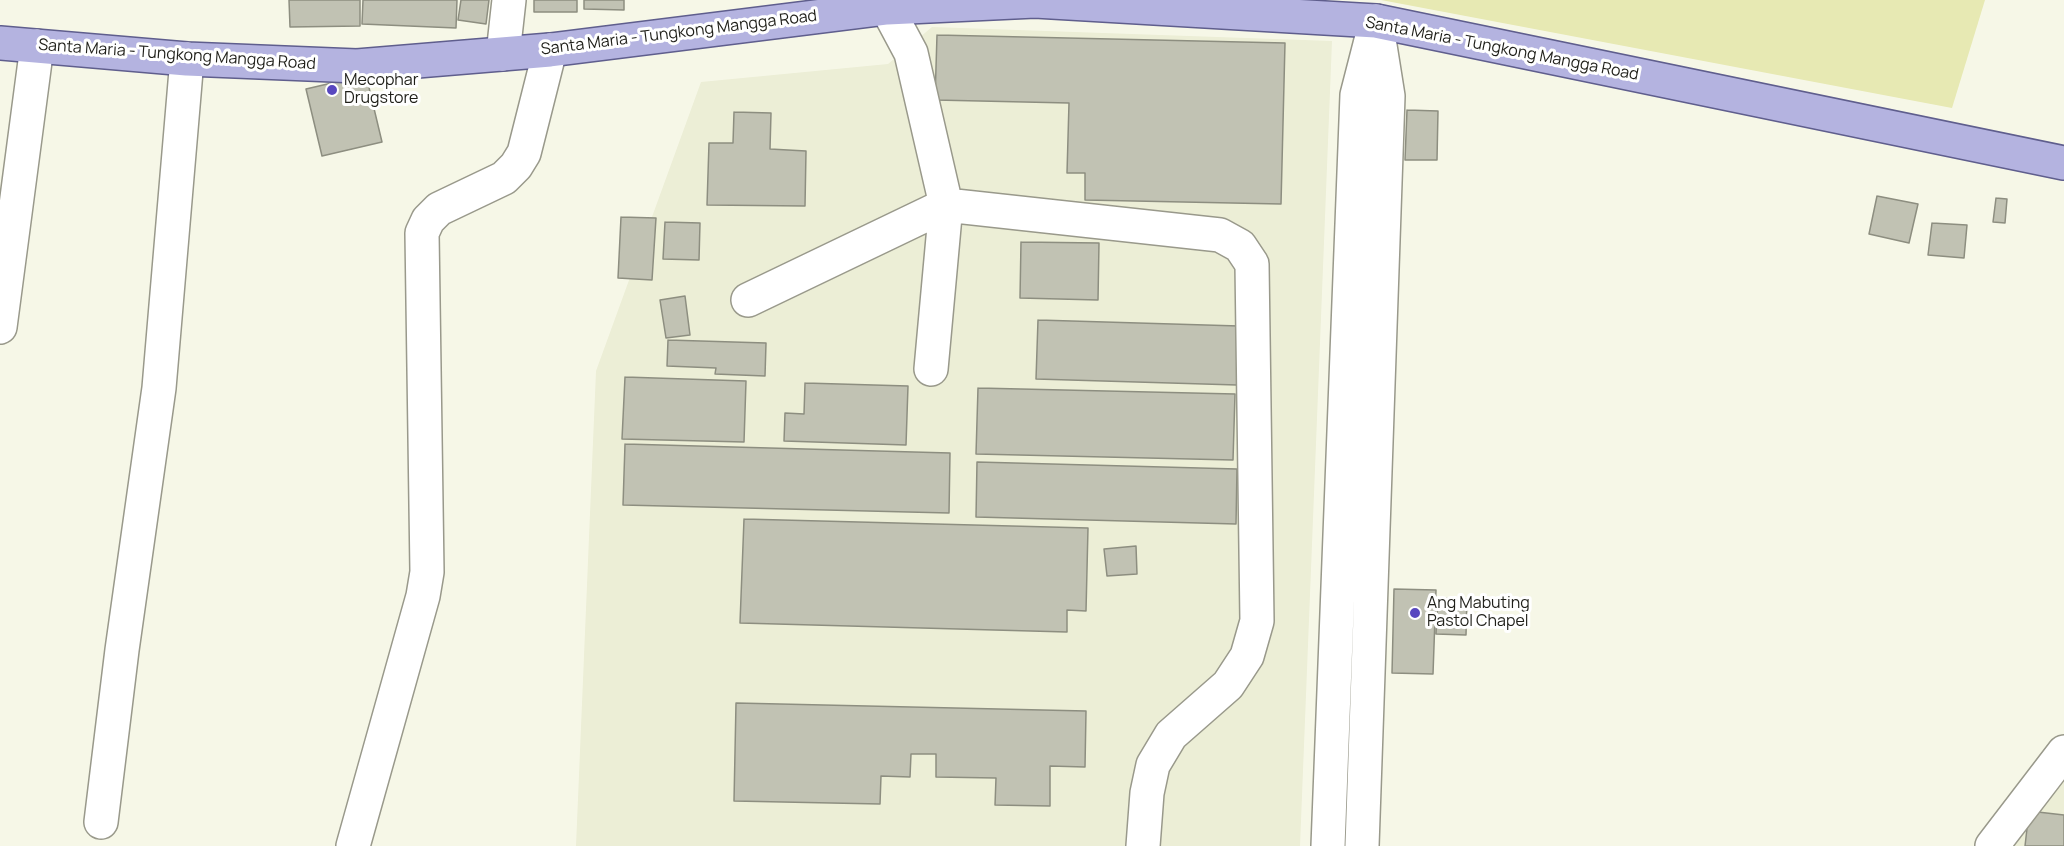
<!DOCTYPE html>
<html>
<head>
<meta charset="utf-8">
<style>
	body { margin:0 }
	canvas { display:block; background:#f6f7e7 }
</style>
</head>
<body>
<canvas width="2064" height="846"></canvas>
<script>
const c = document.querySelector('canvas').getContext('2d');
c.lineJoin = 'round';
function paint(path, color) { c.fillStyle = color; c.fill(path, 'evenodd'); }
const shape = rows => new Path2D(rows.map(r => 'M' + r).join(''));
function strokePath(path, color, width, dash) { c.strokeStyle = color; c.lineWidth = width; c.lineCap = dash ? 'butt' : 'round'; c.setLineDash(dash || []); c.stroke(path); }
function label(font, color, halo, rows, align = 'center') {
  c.font = font + ' Manrope,sans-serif'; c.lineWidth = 6; c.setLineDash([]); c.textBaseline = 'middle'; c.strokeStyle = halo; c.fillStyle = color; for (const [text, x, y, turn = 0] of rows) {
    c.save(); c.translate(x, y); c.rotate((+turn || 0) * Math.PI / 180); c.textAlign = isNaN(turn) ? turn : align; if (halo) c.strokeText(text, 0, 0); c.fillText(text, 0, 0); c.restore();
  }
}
paint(shape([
	[932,27,1332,41,1300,846,576,846,596,371,701,82,888,64],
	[2064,780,2064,846,2012,846]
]), '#eceed6');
paint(shape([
	[1381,0,1985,0,1952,108]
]), '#e7e9b3');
const building = shape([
	[289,0,360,0,360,26,290,27,289,0],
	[363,0,457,0,456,28,362,24,363,0],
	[461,0,489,0,486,24,458,20,461,0],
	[534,0,577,0,577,12,534,12,534,0],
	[584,0,624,0,624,10,584,9,584,0],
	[937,35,1285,43,1281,204,1085,200,1085,173,1067,173,1069,103,935,100,937,35],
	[366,75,382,142,322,156,306,89,366,75],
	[1407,110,1438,111,1437,160,1405,160,1407,110],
	[734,112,771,113,770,149,806,151,805,206,707,205,709,143,733,143,734,112],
	[1877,196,1918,204,1909,243,1869,234,1877,196],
	[1996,198,2007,199,2005,223,1993,222,1996,198],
	[621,217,656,218,652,280,618,278,621,217],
	[665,222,700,223,699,260,663,259,665,222],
	[1932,223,1967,225,1964,258,1928,255,1932,223],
	[1021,242,1099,243,1098,300,1020,298,1021,242],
	[685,296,690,335,666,338,660,300,685,296],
	[1038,320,1239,326,1237,385,1036,379,1038,320],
	[668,340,766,343,765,376,715,374,716,368,667,366,668,340],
	[625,377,746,381,744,442,622,439,625,377],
	[805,383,908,386,906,445,784,441,785,413,804,414,805,383],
	[978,388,1235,394,1233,460,976,454,978,388],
	[625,444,950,453,949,513,623,505,625,444],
	[977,462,1237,469,1236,524,976,517,977,462],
	[744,519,1088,528,1086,611,1067,610,1067,632,740,623,744,519],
	[1136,546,1137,574,1107,576,1104,549,1136,546],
	[1394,589,1436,590,1433,674,1392,673,1394,589],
	[1438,598,1467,599,1466,635,1436,634,1438,598],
	[736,703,1086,711,1085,767,1050,766,1050,806,995,805,996,778,936,777,936,754,911,754,910,777,881,776,880,804,734,801,736,703],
	[2029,811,2064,815,2064,846,2025,846,2029,811]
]);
paint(building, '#c1c2b3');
strokePath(building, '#8d8e80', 1.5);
const minor = shape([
	[887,8,911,53,946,205,1220,235,1240,246,1252,264,1257,621,1247,656,1228,685,1171,735,1153,765,1147,793,1143,846],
	[503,54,509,0],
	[748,300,946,205],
	[0,327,37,46],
	[931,369,946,205],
	[101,822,122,650,159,388,187,59],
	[353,846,423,596,427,572,422,233,428,220,439,209,504,178,516,166,524,153,550,50],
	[1328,846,1357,95,1376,21],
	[1362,846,1388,96,1378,33],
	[1992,846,2064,752]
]);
const major = shape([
	[0,43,187,59,357,66,550,50,887,8,1035,1,1376,21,2064,163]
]);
strokePath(minor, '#99998b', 36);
strokePath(major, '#5f5e8d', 36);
strokePath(minor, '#fff', 33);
strokePath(major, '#b4b3e0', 33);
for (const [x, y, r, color] of [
	[332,90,6,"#5847bf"],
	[1415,613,6,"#5847bf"]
]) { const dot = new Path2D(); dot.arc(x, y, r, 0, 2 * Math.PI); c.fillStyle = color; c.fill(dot); strokePath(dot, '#fff', 2); }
label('16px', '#1f1f19', '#fff', [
	["Santa Maria - Tungkong Mangga Road",679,33,-7],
	["Santa Maria - Tungkong Mangga Road",1502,49,11],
	["Santa Maria - Tungkong Mangga Road",177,55,4]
]);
label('16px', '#1f1f19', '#fff', [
	["Mecophar",344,81],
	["Drugstore",344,99],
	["Ang Mabuting",1427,604],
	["Pastol Chapel",1427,622]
], 'left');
</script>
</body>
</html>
